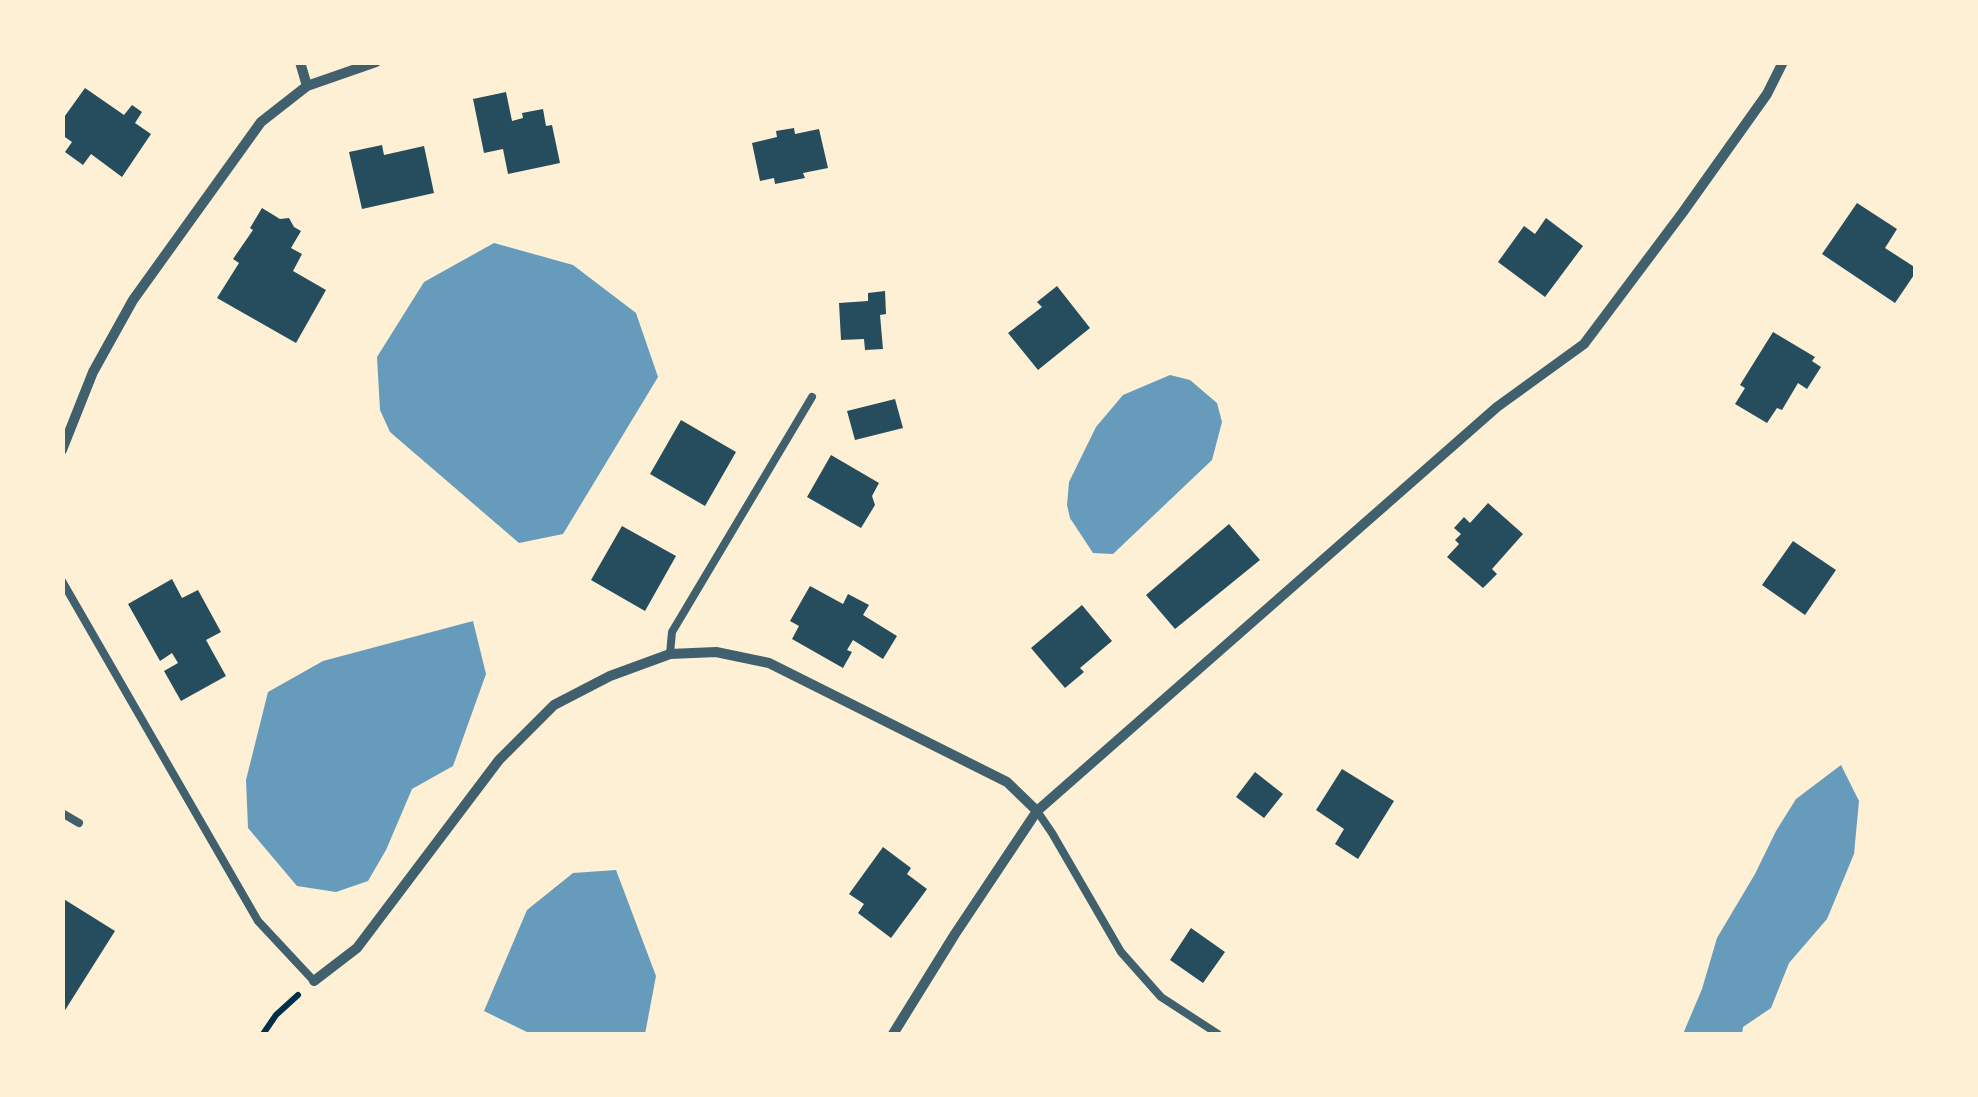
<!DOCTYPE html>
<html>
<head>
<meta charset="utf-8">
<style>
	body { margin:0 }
	#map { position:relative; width:1978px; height:1097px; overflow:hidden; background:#fdf0d5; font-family:"IBM Plex Sans",sans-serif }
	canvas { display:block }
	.frame { position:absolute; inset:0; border:65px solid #fdf0d5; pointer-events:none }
</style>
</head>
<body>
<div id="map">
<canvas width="1978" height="1097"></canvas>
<div class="frame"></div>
</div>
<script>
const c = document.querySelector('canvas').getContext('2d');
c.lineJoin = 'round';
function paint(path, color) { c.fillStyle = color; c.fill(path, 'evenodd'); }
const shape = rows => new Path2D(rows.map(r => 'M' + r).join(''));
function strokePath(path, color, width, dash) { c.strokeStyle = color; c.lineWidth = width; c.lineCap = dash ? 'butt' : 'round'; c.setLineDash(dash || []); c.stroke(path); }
paint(shape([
	[494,243,573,265,636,313,658,377,563,534,519,543,390,432,380,410,377,357,424,282],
	[1170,375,1190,380,1217,403,1222,422,1212,460,1113,554,1093,553,1070,518,1067,505,1069,482,1096,427,1123,395],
	[473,621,486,674,453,766,412,789,386,850,368,881,336,892,297,886,248,828,246,780,268,692,323,661],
	[1841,765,1859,801,1854,854,1827,919,1789,963,1771,1008,1743,1027,1742,1034,1683,1034,1702,989,1717,938,1755,874,1776,831,1796,799],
	[616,870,656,976,645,1034,531,1034,484,1011,527,910,573,873]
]), '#669bbc');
paint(shape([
	[85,88,124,115,132,105,142,112,135,123,151,134,122,177,91,154,83,165,65,152,72,142,62,135,62,120],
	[506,92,512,121,523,118,522,113,543,109,546,126,552,125,560,163,508,174,503,149,484,153,473,99],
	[794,128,795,134,819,129,828,168,803,173,805,178,775,184,774,178,760,181,752,143,777,137,776,131],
	[382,145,384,155,424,146,434,193,362,209,349,152],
	[1857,203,1897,229,1885,248,1916,268,1916,272,1895,303,1822,254],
	[262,208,280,219,289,218,294,227,301,231,291,248,302,254,293,271,326,290,296,343,217,298,239,263,233,259,253,230,250,228],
	[1546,218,1583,246,1545,297,1498,262,1524,226,1535,234],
	[1057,286,1090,328,1038,370,1008,333,1042,307,1037,302],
	[885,291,886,314,880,315,883,349,865,350,864,339,841,340,839,303,868,301,868,293],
	[1773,332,1815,357,1812,361,1821,367,1807,389,1798,383,1782,410,1777,408,1767,423,1735,404,1745,388,1740,385],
	[895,399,903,428,855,440,847,411],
	[681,420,736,452,705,506,650,474],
	[831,455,879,483,872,496,875,505,861,528,807,497],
	[1488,503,1523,534,1492,569,1497,574,1483,588,1447,557,1459,544,1455,540,1461,534,1454,528,1464,517,1470,523],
	[1229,524,1260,560,1175,629,1146,595],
	[622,526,676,556,645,611,591,580],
	[1793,541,1836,570,1805,615,1762,585],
	[172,579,182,598,198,590,221,632,206,640,226,676,181,701,164,671,178,663,172,653,160,661,128,604],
	[810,586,843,604,848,594,869,605,863,615,897,636,883,659,853,640,847,650,852,652,843,668,792,639,799,626,790,621],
	[1082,605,1112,641,1080,668,1084,672,1065,688,1031,648],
	[1342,769,1394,801,1358,859,1335,844,1344,829,1316,810],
	[1255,772,1283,794,1264,818,1236,797],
	[883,847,911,868,907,874,927,889,891,938,858,913,864,904,849,894],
	[62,898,115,931,62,1015],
	[1191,928,1225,952,1203,983,1170,960]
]), '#264d5e');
strokePath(shape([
	[263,1034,276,1015,298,995]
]), '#003049', 6);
strokePath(shape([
	[62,581,258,921,314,981],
	[670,654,672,632,812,397],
	[1037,811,1052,833,1121,952,1161,997,1218,1034],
	[62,813,79,823]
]), '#3f606c', 8);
strokePath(shape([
	[300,62,307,86],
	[62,450,93,372,133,300,261,122,307,86,376,62],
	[314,981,357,948,499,760,554,705,610,676,670,654,716,652,769,663,1007,782,1037,811],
	[893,1034,955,934,1037,811,1497,407,1584,344,1683,212,1767,94,1783,62]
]), '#3f606c', 10);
</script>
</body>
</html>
